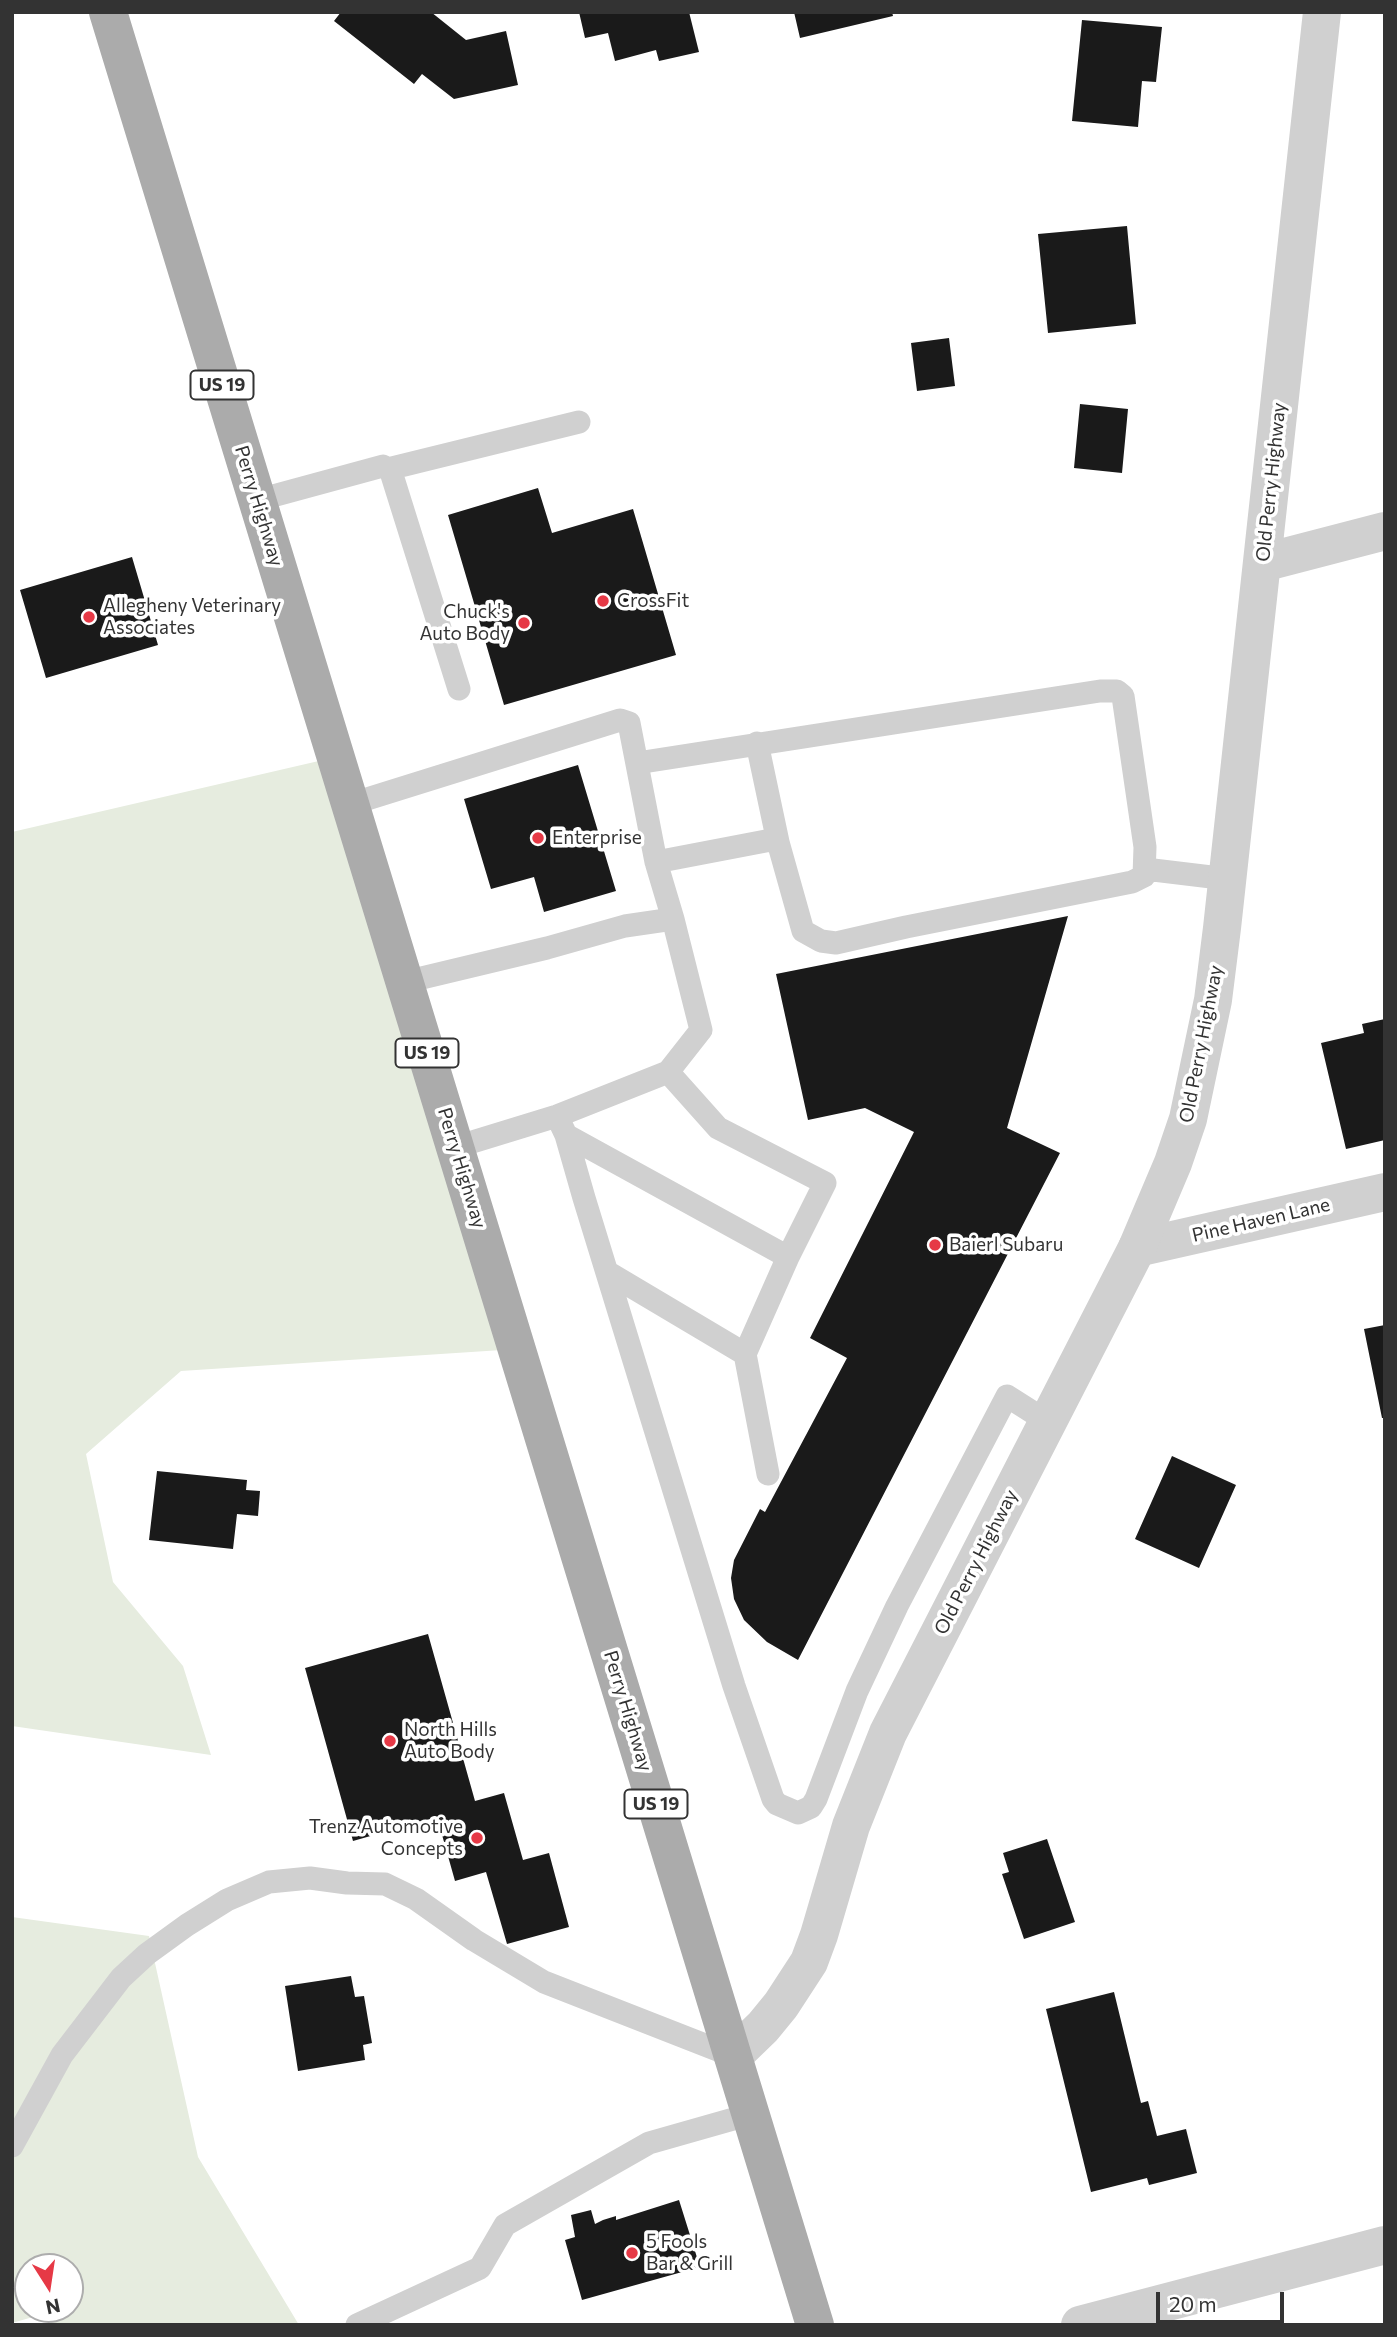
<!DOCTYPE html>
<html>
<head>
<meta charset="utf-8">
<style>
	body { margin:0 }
	#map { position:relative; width:1397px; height:2337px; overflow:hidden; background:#fff; font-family:Commissioner,sans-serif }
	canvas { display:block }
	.frame { position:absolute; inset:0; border:14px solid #333; pointer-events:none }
	.north { position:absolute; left:14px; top:2253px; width:70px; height:70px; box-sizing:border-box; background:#fff; border:2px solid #adadad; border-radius:50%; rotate:168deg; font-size:19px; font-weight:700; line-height:28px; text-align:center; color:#333 }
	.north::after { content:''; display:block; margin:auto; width:24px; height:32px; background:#e63946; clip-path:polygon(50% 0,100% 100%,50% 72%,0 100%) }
	.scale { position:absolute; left:1156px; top:2292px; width:128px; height:32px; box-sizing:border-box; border:4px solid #333; border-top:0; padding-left:9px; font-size:21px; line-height:24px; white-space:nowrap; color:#333; -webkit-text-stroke:5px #fff; paint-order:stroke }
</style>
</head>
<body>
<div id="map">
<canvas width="1397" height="2337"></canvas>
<div class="frame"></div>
<div class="north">N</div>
<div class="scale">20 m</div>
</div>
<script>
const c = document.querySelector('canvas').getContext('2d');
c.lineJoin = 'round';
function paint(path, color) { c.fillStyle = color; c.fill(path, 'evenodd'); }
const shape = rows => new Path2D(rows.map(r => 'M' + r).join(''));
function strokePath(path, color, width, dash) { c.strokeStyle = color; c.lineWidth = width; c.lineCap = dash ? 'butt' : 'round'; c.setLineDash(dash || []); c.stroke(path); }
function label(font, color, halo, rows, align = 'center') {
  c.font = font + ' Commissioner,sans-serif'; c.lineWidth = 7; c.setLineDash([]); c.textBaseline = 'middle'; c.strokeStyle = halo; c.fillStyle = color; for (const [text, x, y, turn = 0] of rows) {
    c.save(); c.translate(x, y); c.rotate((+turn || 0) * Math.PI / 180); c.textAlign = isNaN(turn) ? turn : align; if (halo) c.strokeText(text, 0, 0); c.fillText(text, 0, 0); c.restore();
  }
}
paint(shape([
	[336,757,517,1349,181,1371,86,1454,113,1582,183,1666,211,1755,12,1726,12,832],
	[12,1917,149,1936,198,2157,299,2325,52,2325,47,2313,12,2323],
	[28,2267,70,2267,70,2309,28,2309]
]), '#e6ecdf');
paint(shape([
	[341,12,431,12,466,40,506,31,518,85,454,99,422,74,414,84,334,21],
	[579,12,689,12,699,52,659,61,656,50,615,61,608,33,585,38],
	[794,12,892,12,893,16,800,38],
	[1082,20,1162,27,1156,82,1142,81,1138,127,1072,121],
	[1127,226,1136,324,1048,333,1038,234],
	[949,338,955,386,917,391,911,343],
	[1080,404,1128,409,1122,473,1074,468],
	[538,488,552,533,633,509,676,655,504,705,448,515],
	[132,557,158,645,46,678,20,590],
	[578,765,616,891,544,912,534,877,491,889,464,799],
	[1068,916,1007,1128,1060,1153,798,1660,767,1642,744,1620,734,1599,731,1578,734,1560,760,1509,765,1512,847,1358,810,1338,914,1132,865,1108,808,1120,776,974],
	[1385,1019,1385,1140,1346,1149,1321,1043,1364,1033,1362,1024],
	[1385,1325,1385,1418,1382,1418,1364,1329],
	[1172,1456,1236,1485,1199,1568,1135,1539],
	[157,1471,247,1480,246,1490,260,1491,258,1516,237,1514,233,1549,149,1540],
	[428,1634,475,1801,504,1793,523,1860,549,1853,569,1927,507,1944,486,1872,455,1881,437,1817,353,1841,305,1668],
	[1047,1839,1075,1922,1024,1939,1002,1874,1009,1872,1003,1853],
	[351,1976,355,1997,364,1996,372,2043,363,2045,365,2060,298,2071,285,1986],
	[1114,1992,1141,2103,1148,2101,1157,2136,1186,2129,1197,2173,1149,2185,1147,2178,1091,2192,1046,2009],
	[679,2200,700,2267,582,2300,565,2240,575,2237,571,2215,591,2210,595,2224,603,2220,616,2216,616,2220]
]), '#1a1a1a');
strokePath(shape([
	[388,469,579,422],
	[258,500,383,466,388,469,391,472,459,689],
	[757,743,778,842],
	[637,763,1100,691,1117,691,1123,696,1145,847,1144,876,1132,882,906,927,836,943,821,941,803,931,778,842,771,840,656,862],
	[351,804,620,720,629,723,656,862,673,919,625,926,547,948,405,982],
	[1145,869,1228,879],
	[668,1072,718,1128,825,1183,788,1257,745,1354,768,1474],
	[557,1116,566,1135,584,1198,734,1686,773,1799,777,1804,798,1813,811,1807,816,1799,857,1691,897,1606,1007,1396,1048,1422],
	[566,1135,788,1257],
	[456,1147,557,1116,668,1072,701,1030,673,919],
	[607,1272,745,1354],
	[12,2146,62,2055,121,1978,147,1954,187,1925,227,1900,269,1882,310,1878,347,1883,385,1884,416,1899,474,1940,544,1982,733,2056],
	[357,2325,480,2268,505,2225,649,2143,751,2114]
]), '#d0d0d0', 23);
strokePath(shape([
	[1137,1248,1385,1192],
	[1080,2325,1385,2245]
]), '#d0d0d0', 38);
strokePath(shape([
	[1262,563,1385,531],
	[733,2056,763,2027,781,2005,809,1962,819,1935,851,1826,888,1733,1137,1248,1173,1163,1188,1119,1213,1000,1222,928,1322,12]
]), '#d0d0d0', 38);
strokePath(shape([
	[108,12,815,2325]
]), '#ababab', 38);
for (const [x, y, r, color] of [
	[603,601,7,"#e63946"],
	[89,617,7,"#e63946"],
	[524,623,7,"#e63946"],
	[538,838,7,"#e63946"],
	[935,1245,7,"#e63946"],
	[390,1741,7,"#e63946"],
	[477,1838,7,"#e63946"],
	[632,2253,7,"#e63946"]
]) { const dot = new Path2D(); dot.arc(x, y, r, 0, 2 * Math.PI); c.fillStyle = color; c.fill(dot); strokePath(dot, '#fff', 2.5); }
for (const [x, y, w] of [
	[222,385,63],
	[427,1053,63],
	[656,1804,63]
]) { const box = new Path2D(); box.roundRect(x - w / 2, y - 14.5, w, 29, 5); c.fillStyle = '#fff'; c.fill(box); strokePath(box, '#333', 2); }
label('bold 18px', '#333', null, [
	["US 19",222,385],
	["US 19",427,1053],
	["US 19",656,1804]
]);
label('19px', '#333', '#fff', [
	["Old Perry Highway",1271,482,-84],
	["Perry Highway",259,506,73],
	["Old Perry Highway",1201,1044,-79],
	["Perry Highway",462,1168,73],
	["Pine Haven Lane",1261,1220,-13],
	["Old Perry Highway",976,1562,-63],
	["Perry Highway",628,1711,73]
]);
label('19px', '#333', '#fff', [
	["CrossFit",617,601],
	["Allegheny Veterinary",103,606],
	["Associates",103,628],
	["Chuck's",510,612,"right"],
	["Auto Body",510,634,"right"],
	["Enterprise",552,838],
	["Baierl Subaru",949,1245],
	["North Hills",404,1730],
	["Auto Body",404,1752],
	["Trenz Automotive",463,1827,"right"],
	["Concepts",463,1849,"right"],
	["5 Fools",646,2242],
	["Bar & Grill",646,2264]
], 'left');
</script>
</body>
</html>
